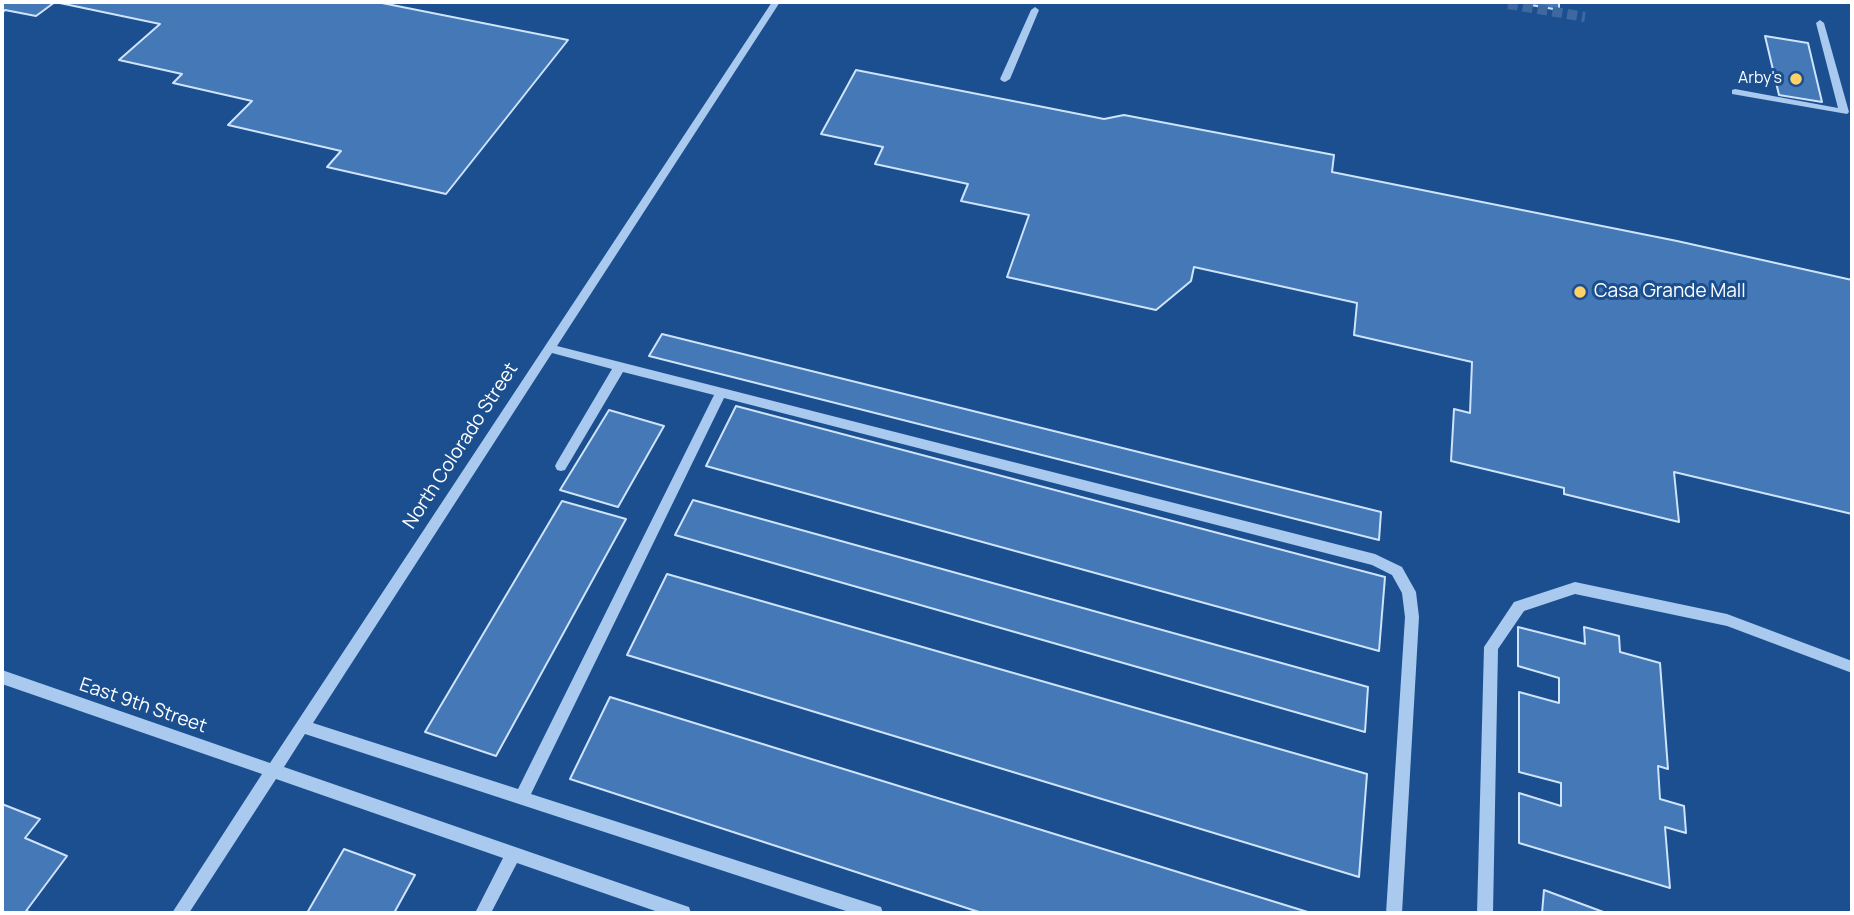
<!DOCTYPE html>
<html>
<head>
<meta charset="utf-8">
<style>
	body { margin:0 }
	#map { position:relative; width:1854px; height:915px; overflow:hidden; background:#1b4f8f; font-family:Manrope,sans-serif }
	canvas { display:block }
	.frame { position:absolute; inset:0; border:4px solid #fff; pointer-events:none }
</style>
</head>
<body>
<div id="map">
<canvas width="1854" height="915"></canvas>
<div class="frame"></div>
</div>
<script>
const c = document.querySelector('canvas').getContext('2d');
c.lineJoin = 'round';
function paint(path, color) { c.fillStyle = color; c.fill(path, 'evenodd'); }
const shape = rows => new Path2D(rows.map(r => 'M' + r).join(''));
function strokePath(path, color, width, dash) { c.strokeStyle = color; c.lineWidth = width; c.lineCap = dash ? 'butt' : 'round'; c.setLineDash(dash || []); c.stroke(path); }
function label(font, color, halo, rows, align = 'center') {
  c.font = font + ' Manrope,sans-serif'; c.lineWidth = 6; c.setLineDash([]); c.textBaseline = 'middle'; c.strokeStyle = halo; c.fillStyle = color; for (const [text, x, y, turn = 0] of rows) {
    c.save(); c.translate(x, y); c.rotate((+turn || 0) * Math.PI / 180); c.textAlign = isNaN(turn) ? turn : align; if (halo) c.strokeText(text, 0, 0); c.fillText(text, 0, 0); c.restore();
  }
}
const building = shape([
	[2,2,377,2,568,40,446,194,327,167,341,151,228,125,252,101,173,83,182,74,119,60,160,24,55,2,36,16,5,10,2,13,2,2],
	[1531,2,1559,2,1559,10,1531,5,1531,2],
	[1765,36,1808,43,1822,102,1779,95,1765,36],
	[856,70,1104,119,1124,115,1334,155,1332,172,1677,241,1852,280,1852,514,1674,472,1679,522,1564,494,1564,488,1451,461,1454,409,1470,413,1472,362,1354,335,1357,303,1194,267,1191,281,1156,310,1007,277,1029,215,961,201,968,184,875,164,883,147,821,134,856,70],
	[662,334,1381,512,1379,540,649,356,662,334],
	[736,406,1385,577,1379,651,706,466,736,406],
	[609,410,664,426,618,507,560,490,609,410],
	[693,500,1368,687,1365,732,675,535,693,500],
	[562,501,626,519,496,756,425,732,562,501],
	[667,574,1367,774,1359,877,627,655,667,574],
	[1518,627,1585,644,1584,627,1619,636,1620,652,1660,663,1668,769,1658,766,1660,799,1684,806,1686,833,1665,827,1670,888,1519,843,1519,793,1561,806,1561,783,1519,772,1519,692,1559,703,1559,678,1518,666,1518,627],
	[610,697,1311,913,982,913,570,779,610,697],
	[2,804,40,819,25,838,67,856,26,911,33,913,2,913,2,804],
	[344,849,415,875,394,913,307,913,344,849],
	[1544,890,1606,913,1542,913,1544,890]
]);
paint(building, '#4478b7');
strokePath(building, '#cfe3fa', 2);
strokePath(shape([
	[1508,4,1585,17]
]), '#3d69a0', 10, [10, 5]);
paint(shape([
	[772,2,780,2,557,346,1375,554,1402,567,1416,592,1419,617,1402,913,1386,913,1405,617,1402,593,1392,575,1372,565,724,398,531,794,875,905,881,907,883,913,852,913,305,734,284,767,683,905,689,907,691,913,661,913,517,863,491,913,475,913,503,858,276,779,189,913,172,913,262,774,2,684,2,670,270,763,772,2],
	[552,353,612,369,557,462,555,466,557,470,561,471,565,470,623,372,714,395,518,789,313,723,552,353],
	[1035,7,1039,10,1010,79,1005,82,1002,81,1000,79,1031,10,1035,7],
	[1820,20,1824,23,1849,112,1847,114,1732,94,1732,90,1735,89,1838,108,1816,23,1820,20],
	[1575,582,1727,614,1852,661,1852,673,1727,626,1575,594,1524,611,1498,649,1493,913,1477,913,1484,647,1514,602,1575,582]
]), '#a9c9ee');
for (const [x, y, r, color] of [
	[1796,79,7,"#ffd166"],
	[1580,292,7,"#ffd166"]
]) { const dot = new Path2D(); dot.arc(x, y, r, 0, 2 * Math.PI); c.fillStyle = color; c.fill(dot); strokePath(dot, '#1b4f8f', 2.5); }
label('16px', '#fff', '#1b4f8f', [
	["Arby's",1782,79]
], 'right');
label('19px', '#fff', '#1b4f8f', [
	["Casa Grande Mall",1594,292]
], 'left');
label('19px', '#fff', '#1b4f8f', [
	["North Colorado Street",461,446,-57],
	["East 9th Street",143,706,19]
]);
</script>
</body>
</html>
